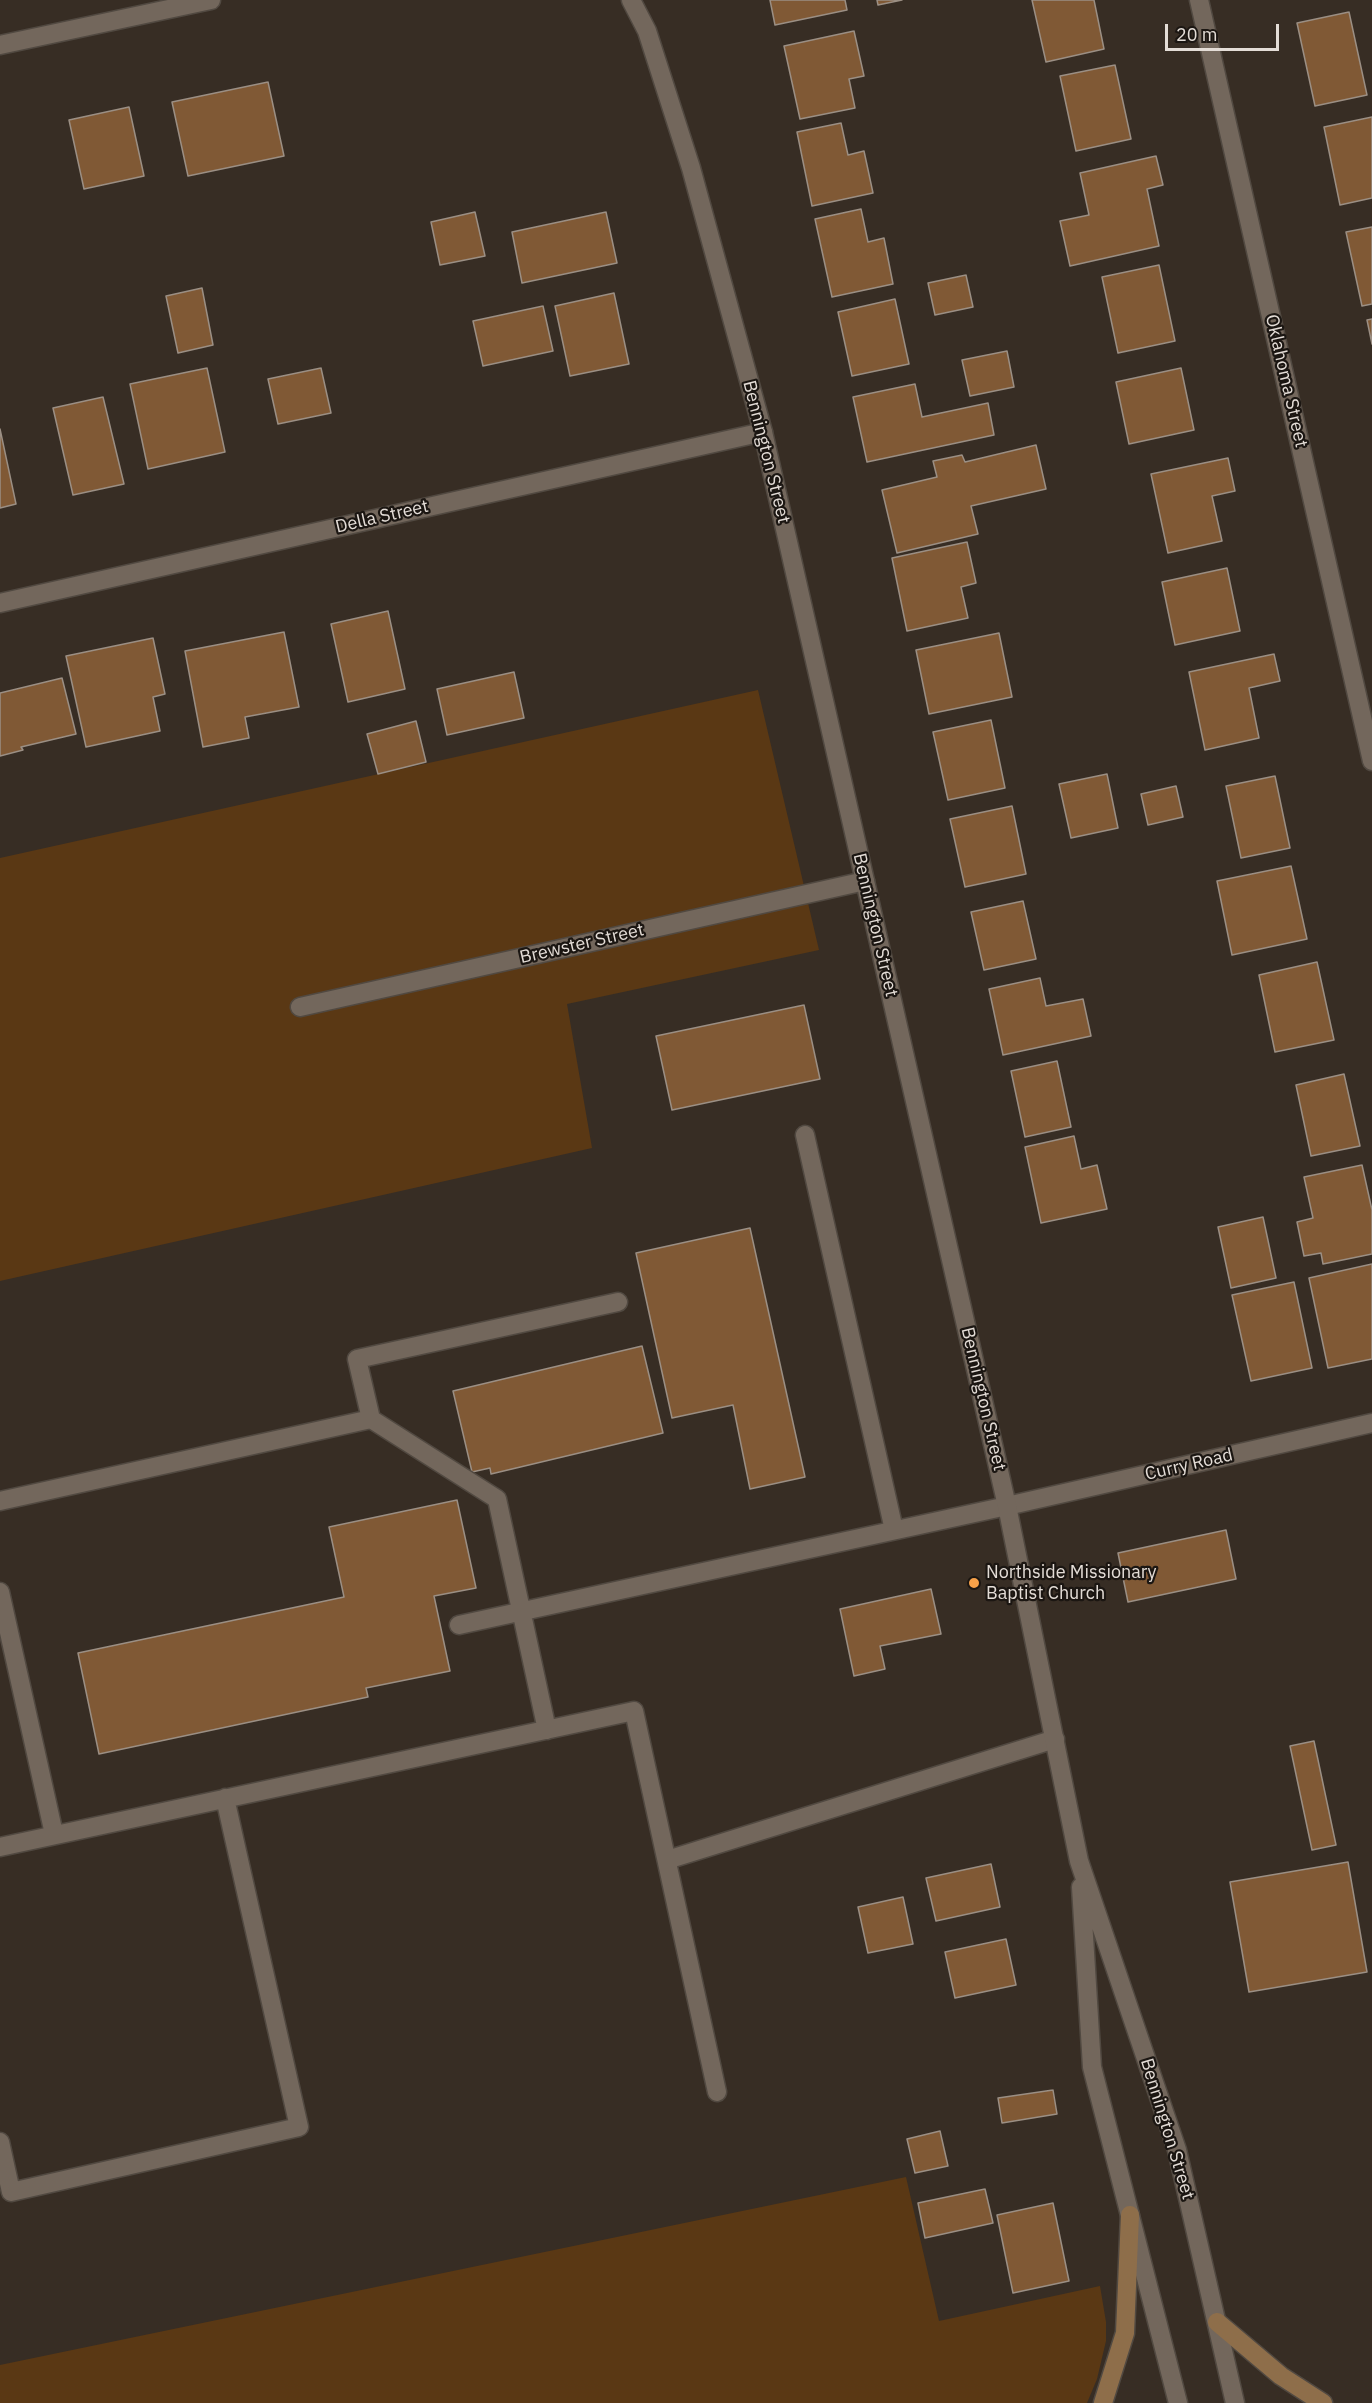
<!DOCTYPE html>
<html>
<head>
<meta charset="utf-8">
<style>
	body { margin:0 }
	#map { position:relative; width:1372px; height:2403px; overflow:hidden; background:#372d24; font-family:"IBM Plex Sans",sans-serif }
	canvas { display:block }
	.scale { position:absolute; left:1165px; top:24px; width:114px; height:27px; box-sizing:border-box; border:3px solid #e4ddd7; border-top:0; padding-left:8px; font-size:18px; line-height:21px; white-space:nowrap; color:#e4ddd7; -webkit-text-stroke:4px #1b1612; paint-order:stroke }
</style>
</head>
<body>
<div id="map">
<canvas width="1372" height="2403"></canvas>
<div class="scale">20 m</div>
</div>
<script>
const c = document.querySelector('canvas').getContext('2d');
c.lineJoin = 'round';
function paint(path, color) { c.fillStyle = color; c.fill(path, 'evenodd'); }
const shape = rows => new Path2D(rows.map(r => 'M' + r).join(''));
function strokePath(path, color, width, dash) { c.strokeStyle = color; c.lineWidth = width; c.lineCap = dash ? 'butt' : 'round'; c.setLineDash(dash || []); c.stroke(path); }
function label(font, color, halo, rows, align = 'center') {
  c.font = font + ' "IBM Plex Sans",sans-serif'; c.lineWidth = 4.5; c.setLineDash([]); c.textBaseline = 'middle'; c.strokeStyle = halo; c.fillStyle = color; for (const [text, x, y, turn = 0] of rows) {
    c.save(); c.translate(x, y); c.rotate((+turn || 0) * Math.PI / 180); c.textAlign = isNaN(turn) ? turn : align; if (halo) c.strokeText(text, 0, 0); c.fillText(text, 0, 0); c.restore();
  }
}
paint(shape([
	[758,690,819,950,567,1004,592,1148,0,1281,0,858],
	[906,2177,939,2321,1100,2286,1106,2322,1106,2341,1097,2379,1087,2403,0,2403,0,2365]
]), '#5a3814');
const building = shape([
	[770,0,845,0,847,10,775,25,770,0],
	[877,0,902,0,878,5,877,0],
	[1032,0,1094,0,1104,49,1046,62,1032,0],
	[1349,12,1367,95,1315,106,1297,23,1349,12],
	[854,31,864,76,849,79,855,108,800,119,784,46,854,31],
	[1115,65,1131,139,1076,151,1060,76,1115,65],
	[268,82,284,156,188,176,172,102,268,82],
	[129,107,144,176,84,189,69,120,129,107],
	[1372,117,1372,198,1340,205,1324,127,1372,117],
	[841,123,848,155,864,151,873,193,812,206,797,132,841,123],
	[1156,156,1163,185,1147,189,1159,246,1070,266,1060,221,1089,215,1080,173,1156,156],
	[861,209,868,242,884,238,893,284,832,297,815,219,861,209],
	[475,212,485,256,440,265,431,222,475,212],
	[606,212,617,263,522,283,512,232,606,212],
	[1372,227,1372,304,1362,306,1346,232,1372,227],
	[1159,265,1175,341,1118,353,1102,277,1159,265],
	[966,275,973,307,935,315,928,283,966,275],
	[202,288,213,345,178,353,166,296,202,288],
	[614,293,629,364,570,376,555,306,614,293],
	[895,299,909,364,852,376,838,312,895,299],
	[543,306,553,351,483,366,473,321,543,306],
	[1372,319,1372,344,1367,320,1372,319],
	[1007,351,1014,387,970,396,962,360,1007,351],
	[207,368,225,452,148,469,130,384,207,368],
	[321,368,331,413,278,424,268,379,321,368],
	[1181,368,1194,430,1129,444,1116,382,1181,368],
	[915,384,922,417,988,403,994,435,867,462,853,397,915,384],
	[103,397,124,484,73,495,53,408,103,397],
	[0,429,16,504,0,508,0,429],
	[1036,445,1046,489,971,506,978,534,897,553,882,490,937,477,933,461,962,455,965,462,1036,445],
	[1228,458,1235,491,1212,496,1222,541,1168,553,1151,474,1228,458],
	[967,542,976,583,961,587,968,618,907,631,892,558,967,542],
	[1227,568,1240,631,1175,645,1162,582,1227,568],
	[388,611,405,689,348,702,331,624,388,611],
	[284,632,299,707,245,717,249,738,203,747,185,651,284,632],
	[999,633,1012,697,929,714,916,650,999,633],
	[153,638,165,694,153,697,160,731,86,747,66,656,153,638],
	[1274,654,1280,681,1249,688,1259,738,1205,750,1189,672,1274,654],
	[514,672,524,718,447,735,437,689,514,672],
	[62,678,76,734,21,747,23,750,0,756,0,693,62,678],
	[991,720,1005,788,948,800,933,732,991,720],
	[416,721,426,762,378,774,367,734,416,721],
	[1107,774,1118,828,1071,838,1059,784,1107,774],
	[1275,776,1290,848,1241,858,1226,786,1275,776],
	[1176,786,1183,817,1148,825,1141,794,1176,786],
	[1012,806,1026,874,965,887,950,819,1012,806],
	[1291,866,1307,939,1232,955,1217,881,1291,866],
	[1023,901,1036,959,984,970,971,912,1023,901],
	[1317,962,1334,1040,1275,1052,1259,975,1317,962],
	[1040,978,1046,1006,1083,999,1091,1036,1003,1055,989,989,1040,978],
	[804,1005,820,1079,672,1110,656,1036,804,1005],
	[1057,1061,1071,1127,1025,1137,1011,1071,1057,1061],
	[1344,1074,1360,1146,1311,1156,1296,1085,1344,1074],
	[1074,1136,1081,1169,1097,1165,1107,1209,1041,1223,1025,1147,1074,1136],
	[1362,1165,1372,1210,1372,1254,1323,1264,1321,1253,1304,1256,1297,1222,1313,1218,1304,1177,1362,1165],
	[1263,1217,1276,1278,1231,1288,1218,1227,1263,1217],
	[750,1228,805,1477,750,1489,733,1405,672,1418,636,1253,750,1228],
	[1372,1264,1372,1359,1328,1368,1309,1278,1372,1264],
	[1294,1282,1312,1368,1251,1381,1232,1295,1294,1282],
	[642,1346,663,1433,491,1474,490,1468,472,1472,453,1391,642,1346],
	[457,1500,476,1588,434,1596,450,1671,366,1688,368,1697,99,1754,78,1653,344,1597,329,1527,457,1500],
	[1226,1530,1236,1579,1128,1602,1118,1553,1226,1530],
	[931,1589,941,1634,880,1646,885,1669,854,1676,840,1609,931,1589],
	[1314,1741,1336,1845,1312,1850,1290,1746,1314,1741],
	[1348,1862,1367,1972,1249,1992,1230,1882,1348,1862],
	[991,1864,1000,1907,936,1921,926,1878,991,1864],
	[903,1897,913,1944,868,1953,858,1907,903,1897],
	[1006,1939,1016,1985,955,1998,945,1952,1006,1939],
	[1053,2090,1057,2114,1002,2123,998,2098,1053,2090],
	[940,2131,948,2166,915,2173,907,2139,940,2131],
	[985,2189,993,2223,925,2238,918,2203,985,2189],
	[1053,2203,1069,2281,1013,2293,997,2215,1053,2203]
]);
paint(building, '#805935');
strokePath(building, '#9b8f84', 1.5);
const service = shape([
	[805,1135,894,1530],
	[371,1419,357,1359,618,1302],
	[0,1501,371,1419,497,1499,547,1730],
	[0,1592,54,1834],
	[459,1625,1007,1506],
	[0,1847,634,1711,717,2092],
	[667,1860,1055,1739],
	[0,2142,11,2192,299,2127,225,1798]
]);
const minor = shape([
	[1199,0,1372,761],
	[0,45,211,0],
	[0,603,763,432],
	[300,1007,865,881],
	[1007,1506,1372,1423]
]);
const tertiary = shape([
	[631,0,647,31,691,168,763,432,1007,1506,1079,1861,1177,2150,1235,2403],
	[1081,1887,1092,2067,1178,2403]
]);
const secondary = shape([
	[1217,2322,1281,2376,1323,2403],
	[1103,2403,1125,2333,1130,2215]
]);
strokePath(service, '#514941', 21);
strokePath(minor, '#514941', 21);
strokePath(tertiary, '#514941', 21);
strokePath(secondary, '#514941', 21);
strokePath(service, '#73675c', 18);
strokePath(minor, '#73675c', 18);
strokePath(tertiary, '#73675c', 18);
strokePath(secondary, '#8e6e4a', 18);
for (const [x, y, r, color] of [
	[974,1583,6,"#f7a149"]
]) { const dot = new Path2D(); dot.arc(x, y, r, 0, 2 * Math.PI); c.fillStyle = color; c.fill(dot); strokePath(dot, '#1b1612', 2); }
label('18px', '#e4ddd7', '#1b1612', [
	["Oklahoma Street",1286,381,77],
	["Bennington Street",766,452,76],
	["Della Street",382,517,-13],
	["Bennington Street",875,925,77],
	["Brewster Street",582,944,-13],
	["Bennington Street",983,1399,77],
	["Curry Road",1189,1465,-13],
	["Bennington Street",1167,2129,73]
]);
label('18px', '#e4ddd7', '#1b1612', [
	["Northside Missionary",986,1573],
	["Baptist Church",986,1594]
], 'left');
</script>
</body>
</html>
